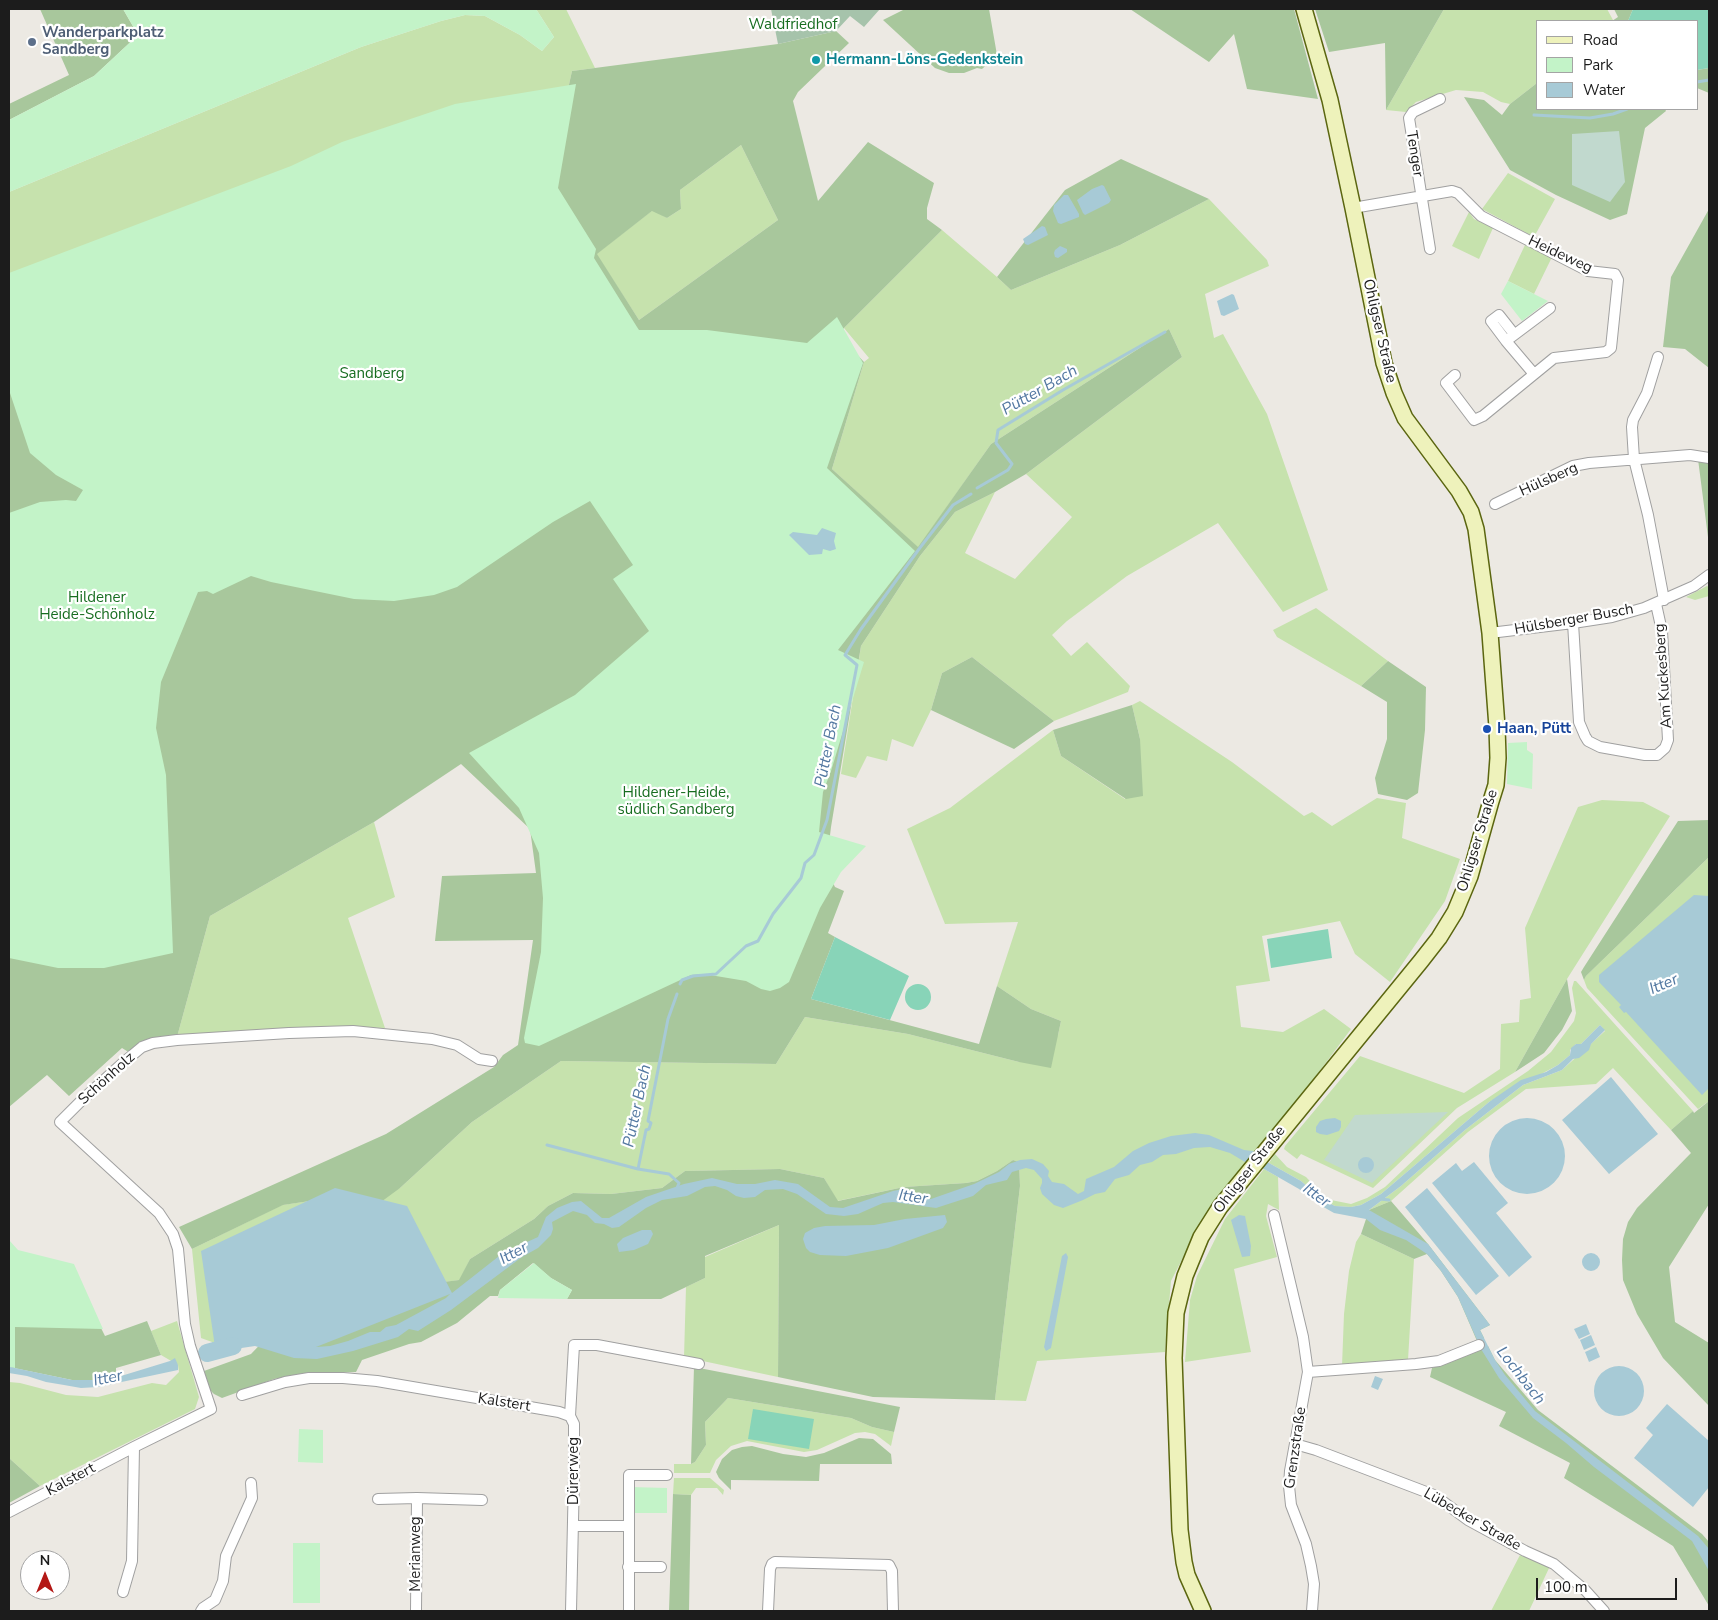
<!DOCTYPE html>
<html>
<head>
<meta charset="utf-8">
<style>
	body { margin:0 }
	#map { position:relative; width:1718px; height:1620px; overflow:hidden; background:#ece9e3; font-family:"Nunito Sans",sans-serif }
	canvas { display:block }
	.frame { position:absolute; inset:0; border:10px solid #1c1c1c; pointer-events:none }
	.legend { position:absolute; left:1536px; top:20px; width:162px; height:90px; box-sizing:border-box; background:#fff; border:1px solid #a4a4a4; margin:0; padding:6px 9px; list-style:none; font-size:15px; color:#1c1c1c }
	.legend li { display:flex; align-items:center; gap:10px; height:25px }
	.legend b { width:25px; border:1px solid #a4a4a4 }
	.north { position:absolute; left:20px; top:1550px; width:50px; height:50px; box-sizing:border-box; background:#fff; border:1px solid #a4a4a4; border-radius:50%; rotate:0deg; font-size:14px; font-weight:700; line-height:20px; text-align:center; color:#1c1c1c }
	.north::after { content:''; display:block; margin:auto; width:18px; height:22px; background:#b31815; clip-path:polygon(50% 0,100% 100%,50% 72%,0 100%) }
	.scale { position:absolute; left:1536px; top:1578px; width:141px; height:22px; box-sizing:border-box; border:2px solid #1c1c1c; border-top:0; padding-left:6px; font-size:15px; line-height:18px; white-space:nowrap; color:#1c1c1c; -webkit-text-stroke:4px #fff; paint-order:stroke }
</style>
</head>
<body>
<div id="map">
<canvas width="1718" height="1620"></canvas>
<div class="frame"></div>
<ul class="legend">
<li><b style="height:6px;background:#eef2bb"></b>Road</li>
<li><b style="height:14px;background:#c3f3c8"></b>Park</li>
<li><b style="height:14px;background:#a7cad6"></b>Water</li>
</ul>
<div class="north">N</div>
<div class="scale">100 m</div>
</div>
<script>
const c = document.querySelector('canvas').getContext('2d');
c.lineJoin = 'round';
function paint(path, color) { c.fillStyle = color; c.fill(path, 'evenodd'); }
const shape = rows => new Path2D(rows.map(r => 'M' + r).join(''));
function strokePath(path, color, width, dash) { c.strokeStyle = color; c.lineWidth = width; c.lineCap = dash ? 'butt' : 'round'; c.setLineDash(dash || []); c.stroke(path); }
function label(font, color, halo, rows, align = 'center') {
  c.font = font + ' "Nunito Sans",sans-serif'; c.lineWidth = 4.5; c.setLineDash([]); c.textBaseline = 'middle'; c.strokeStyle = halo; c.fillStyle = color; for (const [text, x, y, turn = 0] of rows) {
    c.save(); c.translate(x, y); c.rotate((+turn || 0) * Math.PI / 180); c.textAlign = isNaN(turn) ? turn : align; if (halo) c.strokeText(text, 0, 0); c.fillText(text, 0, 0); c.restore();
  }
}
paint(shape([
	[536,9,566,9,595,68,572,71,545,193,9,361,9,266,10,265,9,261,9,192,361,47,441,21,465,15,485,16,520,35,542,51,554,37],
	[1444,9,1607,9,1613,20,1537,21,1537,83,1510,104,1501,102,1483,92,1456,90,1416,102,1406,112,1386,110],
	[741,145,778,220,639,320,596,254,653,210,667,218,681,209,680,190],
	[1508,173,1555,199,1534,237,1482,209],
	[1209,199,1267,260,1269,266,1205,294,1214,338,1223,334,1267,414,1328,590,1283,612,1218,523,1127,576,1067,621,1052,635,1071,656,1087,642,1130,686,1128,692,1054,721,972,657,942,673,931,710,913,747,892,739,887,761,867,756,856,778,841,774,861,646,920,556,955,512,995,492,965,553,1015,579,1072,517,1026,474,1182,357,1169,329,991,444,918,548,832,469,864,362,869,358,844,328,942,230,997,277,1011,290,1120,245],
	[1469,212,1474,219,1493,228,1479,259,1452,246],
	[1525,245,1552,257,1534,294,1508,281],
	[1707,586,1709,587,1709,596,1695,600,1686,597],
	[1316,608,1388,661,1361,686,1277,637,1273,630],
	[1140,701,1232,762,1304,816,1312,812,1332,826,1377,798,1406,803,1402,838,1460,859,1445,901,1390,982,1355,954,1340,921,1262,936,1270,981,1236,986,1241,1027,1283,1032,1324,1009,1351,1029,1301,1096,1260,1144,1198,1228,1171,1281,1165,1352,1037,1361,1026,1401,995,1400,1020,1186,1019,1162,1013,1160,997,1171,977,1181,966,1183,904,1187,837,1201,824,1178,780,1169,685,1171,662,1188,611,1194,573,1193,548,1206,534,1219,470,1259,460,1280,303,1300,215,1348,212,1342,201,1338,192,1249,282,1205,400,1188,472,1122,561,1061,776,1064,805,1017,908,1034,1019,1062,1058,1035,1061,1021,1031,1009,997,986,1018,922,945,924,907,829,950,808,1053,730,1061,756,1125,799,1140,739,1132,705],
	[1602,800,1643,802,1670,816,1567,979,1515,1072,1457,1108,1373,1188,1301,1154,1297,1159,1289,1153,1284,1149,1285,1146,1360,1056,1464,1093,1500,1069,1501,1024,1519,1022,1520,1000,1531,998,1525,928,1578,807],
	[374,822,395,897,348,918,385,1028,352,1027,177,1037,210,916],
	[1709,857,1709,1101,1698,1109,1587,988,1584,980,1586,976],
	[1574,981,1576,981,1693,1111,1671,1130,1613,1068,1596,1084,1526,1089,1468,1132,1391,1201,1369,1210,1401,1186,1465,1130,1523,1085,1562,1070,1605,1031,1600,1025,1581,1044,1576,1044,1570,1050,1570,1055,1558,1065,1489,1102,1381,1194,1361,1205,1351,1207,1335,1206,1323,1200,1301,1181,1269,1163,1275,1154,1287,1167,1306,1177,1321,1193,1331,1200,1351,1204,1367,1198,1385,1187,1458,1118,1528,1071,1551,1052,1574,1021,1576,1013,1572,988],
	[1264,1169,1278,1177,1279,1210,1268,1204,1266,1216,1277,1257,1234,1269,1251,1352,1185,1362,1190,1300,1197,1276,1225,1219],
	[779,1225,778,1377,684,1357,686,1287,705,1278,705,1257],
	[1361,1234,1414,1259,1408,1360,1342,1366,1344,1314,1349,1271,1356,1242],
	[177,1321,199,1397,195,1409,40,1486,9,1458,9,1382,20,1383,66,1395,98,1397,152,1383,166,1385,179,1372,178,1365,161,1355,151,1331],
	[728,1398,851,1418,872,1427,894,1432,891,1446,875,1434,865,1432,855,1433,817,1450,804,1452,747,1441,731,1446,716,1460,710,1473,674,1473,674,1464,691,1464,695,1462,706,1445,705,1422],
	[674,1478,710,1478,724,1490,723,1495,717,1488,696,1488,691,1495,673,1494],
	[1520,1555,1524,1557,1525,1555,1550,1566,1529,1611,1491,1611]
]), '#c6e2ad');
paint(shape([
	[40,9,123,9,138,35,94,76,9,120,9,104,69,75],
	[905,9,989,9,997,55,982,69,977,68,964,73,949,73,935,68,883,20],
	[1130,9,1294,9,1318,99,1247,89,1234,34,1209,62],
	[1315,9,1444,9,1386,110,1385,43,1329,52],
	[1614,9,1633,9,1628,21,1612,21,1618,17],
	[836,31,849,43,798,92,793,101,818,201,868,142,934,183,927,208,927,219,942,230,838,334,864,362,832,469,918,547,991,444,1169,329,1182,357,1026,474,995,492,955,512,920,556,861,646,831,827,826,869,835,887,844,891,828,933,835,937,811,999,979,1044,997,986,1031,1009,1061,1021,1051,1068,1019,1062,908,1034,805,1017,776,1064,561,1061,472,1122,400,1188,355,1221,330,1198,283,1205,192,1249,179,1227,386,1134,494,1067,503,1055,518,1045,533,940,435,941,442,876,536,873,530,829,461,764,374,822,210,916,177,1037,130,1053,122,1048,69,1096,47,1075,9,1107,9,361,545,193,572,71,778,44],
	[741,145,778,220,639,320,597,254,652,211,667,218,681,209,680,190],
	[1709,68,1709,93,1697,88,1697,70],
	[1537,83,1537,109,1665,109,1666,111,1645,128,1627,214,1610,220,1556,195,1510,170,1464,97,1484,100,1502,115,1510,104],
	[1121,159,1209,199,1120,245,1011,290,997,277,1065,190],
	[1709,209,1709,368,1685,349,1663,347,1671,277],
	[1698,459,1709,462,1709,545],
	[972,657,1054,721,1014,749,931,710,942,673],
	[1388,661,1426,687,1425,730,1418,793,1407,800,1378,794,1375,778,1387,739,1387,702,1361,686],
	[1132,705,1140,739,1143,796,1126,799,1061,756,1053,730],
	[1709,820,1709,857,1586,976,1584,980,1581,972,1584,967,1678,821],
	[1567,979,1572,1011,1562,1030,1544,1053,1515,1072],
	[1709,1101,1709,1204,1669,1267,1675,1322,1709,1343,1709,1406,1663,1358,1637,1314,1623,1280,1622,1260,1623,1239,1628,1222,1637,1208,1691,1153,1671,1130,1693,1111,1694,1113],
	[1013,1160,1019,1162,1020,1186,995,1400,873,1397,778,1377,779,1225,705,1256,705,1278,661,1299,567,1299,572,1290,551,1278,533,1263,500,1290,498,1296,490,1296,457,1323,421,1342,409,1344,362,1360,356,1372,305,1373,274,1379,222,1398,214,1394,209,1389,204,1371,251,1354,303,1300,459,1280,470,1259,534,1219,548,1206,573,1193,611,1194,662,1188,685,1171,780,1169,824,1178,838,1201,904,1187,966,1183,977,1181,997,1171],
	[1391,1201,1428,1244,1490,1325,1480,1330,1484,1338,1477,1341,1458,1297,1441,1271,1427,1254,1414,1259,1361,1234,1369,1210],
	[9,1249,70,1266,105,1336,147,1321,161,1355,116,1368,116,1377,100,1380,72,1380,9,1367],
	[1488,1346,1495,1360,1538,1410,1702,1534,1709,1542,1709,1606,1673,1546,1564,1478,1570,1463,1499,1426,1506,1412,1430,1377,1432,1368],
	[694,1367,900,1407,894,1432,872,1427,851,1418,728,1398,705,1422,706,1445,695,1462,691,1464],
	[859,1438,873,1439,891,1454,892,1464,820,1464,819,1481,731,1480,731,1490,719,1478,716,1472,722,1459,732,1450,742,1447,752,1446,783,1454,806,1457,824,1453],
	[9,1458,40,1486,9,1503],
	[673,1494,691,1495,689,1611,669,1611]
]), '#a8c79c');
paint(shape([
	[1619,131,1625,182,1610,202,1572,185,1572,134],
	[1448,1112,1372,1183,1324,1160,1355,1115]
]), '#c1d9ce');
paint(shape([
	[771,9,880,9,864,27,850,16,836,31,778,44]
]), '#a6c3ab');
paint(shape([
	[123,9,536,9,554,37,542,51,520,35,485,16,465,15,441,21,361,47,9,192,9,120,94,76,138,35],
	[576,84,558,188,596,249,594,258,637,327,639,330,707,330,807,343,837,317,863,363,827,468,915,551,838,650,864,662,831,771,823,792,819,832,866,846,841,872,820,908,789,982,780,988,770,991,761,989,746,981,704,974,691,975,539,1046,525,1043,524,1038,541,952,543,898,539,853,519,808,469,753,575,695,649,631,613,579,633,565,590,501,553,522,457,587,434,595,394,601,354,599,271,582,251,576,213,594,207,591,198,592,161,682,156,728,166,775,173,953,104,968,58,968,9,958,9,513,40,502,66,500,76,501,83,490,56,475,30,453,9,390,9,273,291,166,342,142,455,104],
	[1508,281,1548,301,1522,321,1501,294],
	[1527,742,1527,750,1533,754,1532,789,1507,784,1508,743],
	[9,1240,18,1250,74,1264,103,1329,15,1327,15,1368,9,1367],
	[534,1263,551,1278,572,1290,567,1299,498,1298,500,1290],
	[299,1429,323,1430,323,1463,298,1462],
	[630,1487,667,1488,667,1513,629,1513],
	[293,1543,320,1543,320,1603,293,1603]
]), '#c3f3c8');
paint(shape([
	[1633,9,1709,9,1709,68,1697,70,1697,21,1628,21],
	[1328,929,1332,958,1271,968,1267,939],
	[835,937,909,976,890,1020,811,999],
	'905 997a13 13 0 1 1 26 0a13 13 0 1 1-26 0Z',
	[753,1409,814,1419,809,1449,748,1439]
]), '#88d4b8');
paint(shape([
	[1102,185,1104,186,1111,200,1109,203,1085,215,1083,213,1077,200,1092,189],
	[1064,195,1068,195,1079,214,1079,217,1061,224,1058,223,1053,211,1054,205],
	[1042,226,1045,227,1048,235,1028,245,1025,244,1023,239],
	[1060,246,1067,249,1067,252,1058,258,1055,257,1054,253,1055,250],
	[1232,294,1234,295,1239,309,1224,316,1221,315,1217,301],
	[822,528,836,533,834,541,836,549,830,551,823,549,822,554,809,555,789,535,793,532,817,535],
	[1694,895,1709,896,1709,1088,1702,1095,1626,1012,1624,1013,1619,1007,1621,1005,1599,982,1599,975],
	[1600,1025,1605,1030,1591,1044,1589,1050,1579,1058,1573,1059,1562,1070,1523,1085,1465,1130,1401,1186,1369,1210,1428,1244,1490,1325,1480,1330,1495,1360,1505,1375,1535,1411,1698,1536,1709,1549,1709,1571,1692,1541,1594,1467,1566,1443,1533,1418,1499,1378,1481,1349,1458,1297,1441,1271,1427,1254,1406,1240,1380,1230,1366,1219,1334,1213,1320,1205,1299,1189,1264,1169,1245,1162,1230,1153,1210,1147,1194,1148,1176,1154,1163,1155,1152,1162,1140,1165,1129,1175,1115,1179,1105,1192,1095,1194,1083,1200,1063,1208,1054,1205,1042,1194,1040,1188,1042,1183,1042,1179,1034,1170,1026,1168,1012,1172,1007,1180,986,1185,973,1196,936,1208,893,1202,883,1203,858,1214,844,1216,826,1214,797,1194,783,1189,765,1190,755,1197,744,1198,736,1196,727,1190,715,1186,705,1187,687,1196,662,1200,646,1208,619,1227,612,1228,604,1224,595,1223,587,1215,573,1211,552,1222,553,1229,551,1235,538,1248,522,1257,451,1310,418,1331,409,1329,398,1337,353,1351,317,1359,294,1358,255,1346,228,1350,215,1353,212,1356,209,1349,215,1347,201,1251,335,1188,407,1206,452,1293,503,1253,538,1237,546,1217,557,1208,572,1202,581,1201,602,1218,609,1218,646,1197,684,1184,712,1178,737,1184,755,1184,775,1180,798,1184,830,1207,843,1208,893,1191,903,1189,916,1198,931,1199,974,1184,999,1172,1009,1164,1020,1160,1032,1159,1043,1164,1049,1171,1048,1176,1052,1182,1064,1184,1078,1194,1084,1191,1086,1179,1114,1167,1133,1151,1149,1143,1171,1136,1195,1133,1209,1135,1244,1150,1253,1151,1269,1163,1301,1181,1323,1200,1335,1206,1351,1207,1361,1205,1381,1194,1489,1102,1521,1080,1546,1072,1558,1065,1570,1055,1571,1048,1576,1044,1581,1044],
	[450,1294,446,1298,396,1325,386,1327,380,1332,370,1332,348,1341,330,1346,316,1347],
	[1611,1077,1658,1134,1609,1174,1562,1120],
	'1489 1156a38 38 0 1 1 76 0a38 38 0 1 1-76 0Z',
	[1335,1118,1341,1121,1341,1127,1339,1131,1327,1135,1320,1134,1316,1132,1316,1127,1320,1121,1326,1119],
	'1358 1165a8 8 0 1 1 16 0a8 8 0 1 1-16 0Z',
	[1474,1162,1508,1203,1496,1213,1532,1257,1509,1277,1432,1183,1456,1163,1462,1171],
	[1427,1188,1499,1276,1476,1295,1405,1207],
	[945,1215,947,1222,943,1228,888,1248,846,1256,820,1255,810,1252,806,1248,803,1239,805,1233,814,1228,825,1226,874,1225,905,1219],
	[1239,1215,1245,1216,1251,1246,1250,1256,1242,1257,1231,1220],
	[642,1230,651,1230,653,1234,648,1244,634,1250,619,1252,617,1244,623,1238],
	[1066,1253,1068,1257,1051,1348,1046,1351,1044,1347,1062,1256],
	'1582 1262a9 9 0 1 1 18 0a9 9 0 1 1-18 0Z',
	[1586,1324,1590,1334,1579,1339,1574,1329],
	[1591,1335,1595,1345,1584,1350,1580,1340],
	[1596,1347,1600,1357,1589,1362,1585,1352],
	[175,1358,178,1365,178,1370,98,1387,81,1388,64,1385,46,1382,27,1376,9,1373,10,1367,72,1380,100,1380,121,1376,170,1361],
	'1594 1391a25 25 0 1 1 50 0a25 25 0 1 1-50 0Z',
	[1375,1376,1383,1379,1378,1390,1371,1387],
	[1667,1404,1709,1441,1709,1487,1693,1507,1634,1458,1653,1435,1646,1428]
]), '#a7cad6');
strokePath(shape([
	[1697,82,1709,80],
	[1534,115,1590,118,1613,114,1627,109],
	[977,488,1008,470,1012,464,996,443,998,430,1063,390,1165,332],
	[680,984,682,980,693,976,716,974,746,946,758,941,773,914,801,878,805,863,814,855,827,820,857,665,845,655,861,629,919,549,953,505,971,494],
	[677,994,668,1019,648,1121,651,1123,649,1129,646,1130,638,1169,669,1174,679,1183,677,1188],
	[547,1145,638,1169],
	[1380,1199,1389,1200]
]), '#a7cad6', 3);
strokePath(shape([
	[207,1353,233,1346]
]), '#a7cad6', 18);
const street = shape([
	[1353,208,1452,191,1458,193,1481,216,1588,271,1615,274,1618,280,1611,348,1606,352,1554,358,1483,416,1474,420,1446,383,1455,375],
	[1430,249,1409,118,1413,112,1440,99],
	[1506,341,1491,321,1499,315,1514,334],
	[1658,357,1647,393,1633,420,1632,427,1634,459,1648,515,1664,600],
	[1534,374,1506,341,1550,308],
	[1495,504,1573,466,1589,463,1690,455,1709,458],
	[1573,623,1579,722,1585,736,1588,741,1600,747,1645,755,1657,755,1665,748,1668,740,1662,631,1656,604],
	[1490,633,1573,623,1612,617,1644,608,1694,586,1709,575],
	[1274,1215,1303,1337,1308,1372,1290,1471,1289,1486,1291,1505,1306,1544,1311,1566,1314,1584,1312,1611],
	[1308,1372,1416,1364,1439,1361,1479,1345],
	[242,1395,285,1382,309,1378,343,1378,377,1381,559,1412,570,1416],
	[1295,1444,1316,1450,1434,1495,1468,1520,1525,1551,1554,1564,1585,1590,1604,1611],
	[378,1499,417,1498,482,1500],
	[9,1512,134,1447,211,1409,190,1346,185,1324,178,1249,173,1234,159,1213,60,1122,82,1100,124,1062,142,1047,153,1043,177,1040,289,1033,353,1031,432,1039,457,1045,479,1059,492,1061],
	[573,1526,629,1526],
	[628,1567,661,1567],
	[123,1592,132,1561,134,1447],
	[201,1611,203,1608,215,1600,223,1581,226,1556,252,1498,251,1483],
	[416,1611,417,1498],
	[571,1611,574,1476,574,1424,570,1416,574,1345,597,1345,699,1364],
	[629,1611,629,1475,667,1475],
	[768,1611,770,1569,772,1564,775,1562,889,1565,892,1571,893,1611]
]);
const secondary = shape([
	[1203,1611,1187,1575,1184,1562,1180,1530,1174,1358,1176,1313,1185,1276,1201,1237,1220,1207,1421,961,1439,938,1455,912,1470,876,1491,801,1496,785,1498,758,1497,727,1490,633,1476,529,1471,512,1459,491,1405,418,1394,393,1384,363,1353,208,1330,100,1304,9]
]);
strokePath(street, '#a0a0a0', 12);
strokePath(secondary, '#5b6610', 18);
strokePath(street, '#fff', 10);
strokePath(secondary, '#eef2bb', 15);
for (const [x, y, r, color] of [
	[32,42,5,"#5c6f8a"],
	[816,60,5,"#0f9aa8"],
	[1487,729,5,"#1a4fb4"]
]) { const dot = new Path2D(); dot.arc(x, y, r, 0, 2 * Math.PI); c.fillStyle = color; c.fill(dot); strokePath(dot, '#fff', 2); }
label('15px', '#176d20', '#fff', [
	["Waldfriedhof",793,25],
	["Sandberg",372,374],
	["Hildener",97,598],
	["Heide-Schönholz",97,615],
	["Hildener-Heide,",676,793],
	["südlich Sandberg",676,810]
]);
label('bold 15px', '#4e5e75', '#fff', [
	["Wanderparkplatz",42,33],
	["Sandberg",42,50]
], 'left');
label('bold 15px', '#0d838f', '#fff', [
	["Hermann-Löns-Gedenkstein",826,60]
], 'left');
label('15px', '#1c1c1c', '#fff', [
	["Tenger",1414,154,81],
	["Heideweg",1560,255,25],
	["Ohligser Straße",1379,331,77],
	["Hülsberg",1549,480,-24],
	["Hülsberger Busch",1574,620,-10],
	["Am Kuckesberg",1664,676,-94],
	["Ohligser Straße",1478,841,-73],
	["Schönholz",107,1079,-42],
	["Ohligser Straße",1250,1170,-52],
	["Kalstert",504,1403,9],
	["Grenzstraße",1296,1448,-82],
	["Dürerweg",574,1471,-90],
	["Kalstert",71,1480,-28],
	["Lübecker Straße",1472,1520,30],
	["Merianweg",416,1554,-90]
]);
label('bold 15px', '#164399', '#fff', [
	["Haan, Pütt",1497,729]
], 'left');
label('italic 16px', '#5378a1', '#fff', [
	["Pütter Bach",1040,391,-30],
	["Pütter Bach",829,746,-79],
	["Itter",1664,985,-23],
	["Pütter Bach",638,1106,-78],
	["Itter",1316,1196,36],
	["Itter",913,1198,8],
	["Itter",514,1254,-29],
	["Lochbach",1520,1376,52],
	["Itter",108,1379,-12]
]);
</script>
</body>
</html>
